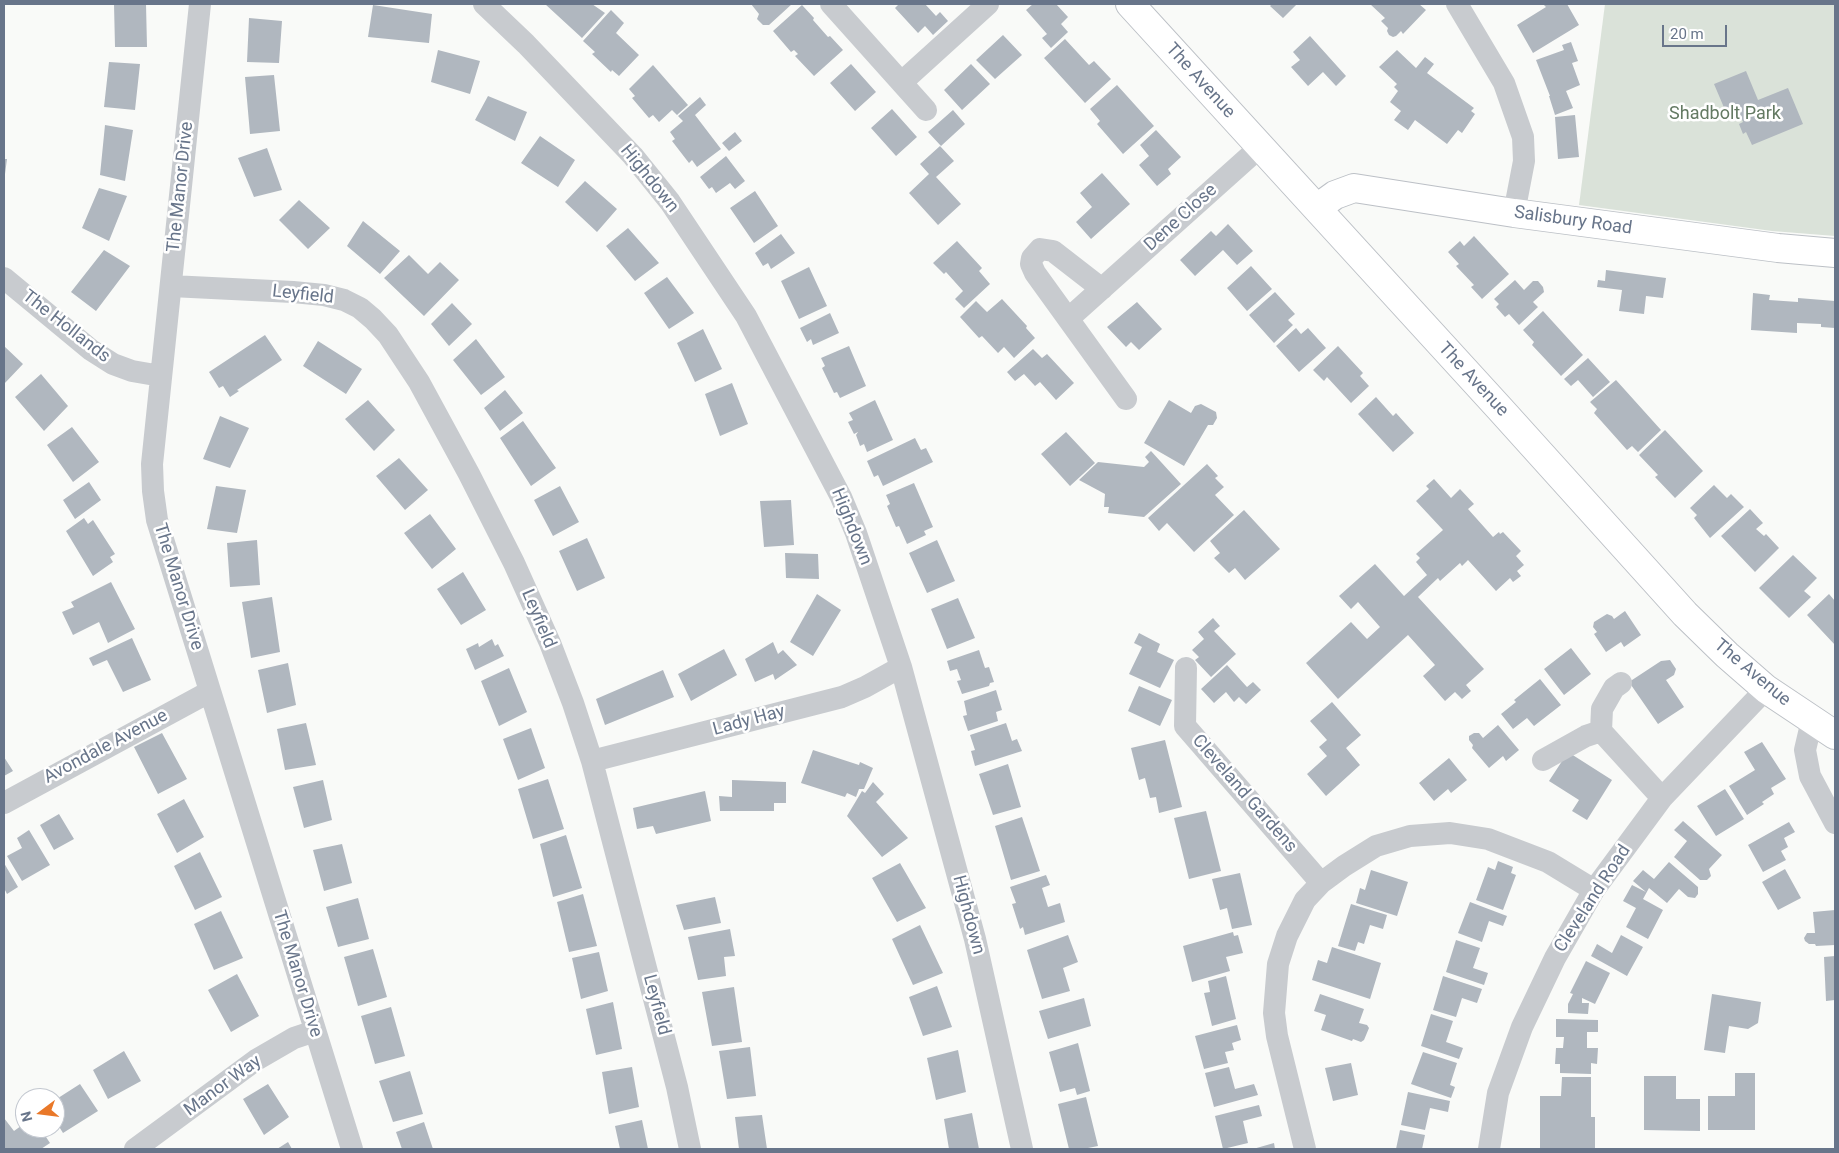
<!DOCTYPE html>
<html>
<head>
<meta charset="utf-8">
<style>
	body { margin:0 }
	#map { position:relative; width:1839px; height:1153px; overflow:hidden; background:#f9faf8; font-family:Roboto,sans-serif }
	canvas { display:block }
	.frame { position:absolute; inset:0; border:5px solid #68758a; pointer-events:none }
	.north { position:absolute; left:15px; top:1088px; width:50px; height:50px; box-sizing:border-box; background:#fff; border:1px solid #c3c8d0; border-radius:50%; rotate:255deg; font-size:14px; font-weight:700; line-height:20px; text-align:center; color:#68758a }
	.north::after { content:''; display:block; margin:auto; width:18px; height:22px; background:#e97829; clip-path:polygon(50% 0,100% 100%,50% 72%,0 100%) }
	.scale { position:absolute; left:1662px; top:25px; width:65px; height:22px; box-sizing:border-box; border:2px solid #68758a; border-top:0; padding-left:6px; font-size:15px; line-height:18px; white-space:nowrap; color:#68758a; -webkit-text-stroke:4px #fff; paint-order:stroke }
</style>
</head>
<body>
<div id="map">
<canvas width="1839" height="1153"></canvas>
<div class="frame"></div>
<div class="north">N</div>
<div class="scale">20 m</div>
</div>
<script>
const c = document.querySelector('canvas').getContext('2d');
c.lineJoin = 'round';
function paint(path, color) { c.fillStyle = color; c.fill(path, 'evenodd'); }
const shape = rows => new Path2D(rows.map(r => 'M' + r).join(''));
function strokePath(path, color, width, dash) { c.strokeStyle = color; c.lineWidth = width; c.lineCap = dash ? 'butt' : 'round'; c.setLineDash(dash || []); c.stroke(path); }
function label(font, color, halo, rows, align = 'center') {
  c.font = font + ' Roboto,sans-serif'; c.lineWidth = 5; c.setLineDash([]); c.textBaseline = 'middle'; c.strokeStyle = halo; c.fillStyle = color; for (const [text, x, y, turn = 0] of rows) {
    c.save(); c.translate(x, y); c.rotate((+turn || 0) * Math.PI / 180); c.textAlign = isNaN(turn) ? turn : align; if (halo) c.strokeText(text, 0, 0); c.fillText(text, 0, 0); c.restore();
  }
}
paint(shape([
	[1605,4,1835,4,1835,236,1772,231,1579,205]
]), '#dae2d9');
paint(shape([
	[114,4,146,4,147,47,115,47],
	[545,4,592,4,605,13,582,38],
	[751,4,792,4,769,25,763,25,757,19,759,14],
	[899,4,925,4,936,16,940,12,948,21,933,35,925,26,918,33,895,8],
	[1033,4,1056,4,1068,17,1061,24,1068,32,1051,48,1042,38,1047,34,1026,10],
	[1272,4,1297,4,1283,18,1270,6],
	[1370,4,1419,4,1426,10,1403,34,1401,31,1396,36,1393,37,1389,35,1387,31,1388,28,1381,21,1385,18],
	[1543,4,1567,4,1579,25,1533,53,1517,25,1546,7],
	[373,5,432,14,429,43,368,37],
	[802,5,814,18,813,20,828,37,830,36,843,50,814,76,795,56,798,54,794,50,791,52,773,31],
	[611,10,624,23,616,33,639,55,619,76,612,70,611,72,592,54,595,52,583,41],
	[249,18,282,21,279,63,247,62],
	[1003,35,1022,55,995,79,976,60],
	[1310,36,1346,76,1336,86,1323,72,1308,86,1291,67,1300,60,1293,52],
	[1065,39,1089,65,1094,61,1111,79,1085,103,1044,58],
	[1571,42,1578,61,1572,63,1580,85,1566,91,1573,108,1555,115,1549,96,1550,96,1536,60,1564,50,1562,45],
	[438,50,480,61,470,94,431,82],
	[1397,50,1416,68,1425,57,1434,64,1427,73,1474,108,1471,111,1475,114,1462,133,1458,130,1447,144,1415,120,1408,130,1394,120,1401,111,1390,102,1398,91,1394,87,1397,84,1379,67],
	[109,62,140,64,135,110,104,107],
	[851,64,876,92,855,111,830,83],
	[971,64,990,84,962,110,944,90],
	[653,65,688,105,677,115,672,110,659,122,653,115,649,118,632,98,635,96,629,89],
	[1746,71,1758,100,1788,88,1803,124,1752,145,1746,132,1743,134,1739,124,1743,122,1739,112,1728,117,1714,84],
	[274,75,280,131,250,134,245,77],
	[1117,85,1154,126,1123,154,1097,124,1100,121,1090,109],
	[488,96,527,112,515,141,475,120],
	[700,97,706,105,695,115,721,149,697,167,692,160,689,163,672,141,675,139,670,132,683,121,678,116],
	[892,109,917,137,896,156,871,128],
	[953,110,965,124,941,146,928,132],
	[1575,115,1579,157,1558,159,1555,117],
	[105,125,133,130,125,181,100,175],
	[1156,130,1181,157,1168,169,1171,174,1157,186,1139,165,1149,156,1140,145],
	[735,132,742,141,729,151,722,143],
	[540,136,575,160,558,187,521,163],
	[940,146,954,161,936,177,961,204,938,225,909,193,929,174,920,164],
	[267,148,282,190,254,197,238,158],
	[726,156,745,181,735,189,730,183,716,193,712,187,709,189,700,177],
	[4,159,7,159,5,174,4,174],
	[1102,173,1130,204,1091,239,1076,222,1092,207,1080,193],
	[585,181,617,209,597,232,565,202],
	[99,188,127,196,109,241,82,228],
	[755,191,778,226,754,243,730,208],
	[299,200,330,228,308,249,279,220],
	[363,221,400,251,380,274,347,246],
	[1228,224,1253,251,1237,265,1223,250,1195,276,1180,260,1211,231,1216,236],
	[628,228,659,263,635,281,606,246],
	[781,234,795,253,771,269,768,263,763,266,755,253],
	[1474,236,1509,274,1482,299,1471,287,1474,285,1456,266,1459,264,1448,252,1460,241,1464,246],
	[957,241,982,268,979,271,990,284,964,308,955,299,963,291,946,272,944,274,933,263],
	[104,250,130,266,96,311,71,292],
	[409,255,428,274,440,262,459,280,424,316,384,278],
	[1251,266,1272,289,1247,311,1227,288],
	[809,267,827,306,799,319,781,281],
	[1606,270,1666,278,1663,298,1646,296,1644,314,1619,311,1622,290,1597,287,1598,280,1605,281],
	[667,277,694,313,669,329,644,293],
	[1515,280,1524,290,1533,281,1538,281,1543,287,1544,292,1533,302,1538,307,1519,325,1509,314,1505,317,1496,307,1499,304,1494,299],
	[1275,292,1295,314,1288,320,1293,325,1274,343,1249,315],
	[1753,293,1770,295,1769,300,1798,302,1798,298,1835,301,1835,328,1821,327,1821,324,1797,323,1797,333,1751,330],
	[1002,299,1027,326,1026,328,1035,338,1014,358,1004,347,998,353,982,336,979,338,960,317,976,301,987,312],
	[1137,302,1162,329,1139,350,1131,342,1126,347,1107,327],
	[452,303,472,324,449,346,431,324],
	[1543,311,1583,355,1561,376,1532,345,1534,342,1523,330],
	[830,313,839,333,813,345,811,339,807,342,800,328],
	[1296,328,1301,334,1308,328,1326,348,1299,372,1276,346],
	[703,329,722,369,695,382,677,343],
	[265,335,282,360,237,390,239,391,230,397,223,386,219,388,209,372],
	[476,339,505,377,481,395,453,360],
	[318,341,362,369,346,394,303,366],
	[4,346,23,364,4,384],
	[849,346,866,386,840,398,837,392,834,393,822,368,825,366,821,358],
	[1338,346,1363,373,1360,376,1369,386,1351,403,1327,377,1324,381,1313,370],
	[1033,349,1042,358,1047,354,1074,383,1056,400,1040,382,1035,386,1024,374,1015,381,1007,372],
	[1588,358,1610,382,1593,397,1578,380,1571,386,1564,379],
	[41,374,68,406,44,431,15,397],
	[1616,380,1661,430,1638,452,1632,446,1627,450,1594,413,1597,409,1590,402],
	[732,383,748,424,720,436,705,394],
	[505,390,523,413,500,431,484,408],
	[1376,397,1393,416,1396,413,1414,433,1393,452,1358,414],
	[368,400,395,430,374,451,345,419],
	[875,400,893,440,867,452,864,444,860,446,856,435,858,432,854,434,848,422,853,420,849,413],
	[1169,400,1191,413,1195,406,1201,404,1216,412,1217,418,1213,425,1208,425,1184,466,1144,443],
	[220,416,249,428,230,468,203,459],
	[523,421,556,468,531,486,500,438],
	[72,427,99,462,73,482,47,445],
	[1665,430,1703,471,1675,498,1655,477,1658,475,1639,455],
	[1066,432,1095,463,1070,486,1041,454],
	[915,438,921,450,926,448,933,462,883,486,878,475,874,477,867,461],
	[1151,451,1181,484,1144,517,1108,513,1109,507,1104,507,1105,494,1079,480,1098,462,1144,467,1149,462,1145,457],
	[399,458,428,490,405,510,376,476],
	[1207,464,1218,476,1215,478,1224,487,1215,495,1234,515,1194,552,1167,523,1159,531,1148,518],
	[1434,479,1451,498,1460,489,1474,504,1468,509,1493,537,1499,532,1500,534,1503,532,1521,551,1516,556,1524,565,1517,571,1521,576,1513,582,1510,578,1496,591,1468,560,1462,566,1460,563,1440,581,1438,578,1418,597,1484,669,1466,685,1471,691,1462,699,1455,692,1445,701,1423,676,1435,665,1408,635,1338,699,1306,663,1351,622,1367,639,1380,627,1358,602,1351,609,1339,596,1375,564,1404,596,1427,575,1416,562,1420,558,1416,554,1443,530,1416,501,1429,489,1426,486],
	[89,482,101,500,75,519,63,500],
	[914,483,933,527,924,531,926,535,907,544,899,526,896,527,887,506,890,504,886,495],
	[1714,485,1727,498,1731,494,1744,507,1710,538,1694,518,1697,515,1690,508],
	[216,486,246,490,237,533,207,529],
	[560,486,579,522,553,536,534,500],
	[791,500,794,545,764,547,760,501],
	[1750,509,1763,523,1756,529,1764,536,1766,534,1779,548,1755,572,1721,536],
	[1244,510,1280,549,1245,580,1235,568,1229,573,1214,558,1220,553,1210,541],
	[430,514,456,549,432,569,404,533],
	[84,518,88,524,93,520,115,554,110,557,113,562,93,576,66,531],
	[587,538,605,578,577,591,559,551],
	[257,540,260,585,230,587,227,543],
	[937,540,955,581,927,593,909,553],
	[785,553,818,554,819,579,786,578],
	[1793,555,1817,578,1804,591,1811,597,1789,618,1759,588],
	[463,572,486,610,461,625,437,589],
	[111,582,135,629,108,643,99,622,73,635,62,612,74,607,71,602],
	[817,594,841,610,813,656,790,642],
	[1829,594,1835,601,1835,645,1807,615],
	[272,597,280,652,251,658,242,602],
	[958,598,975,638,947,649,931,609],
	[1625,611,1641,635,1624,647,1621,642,1606,652,1594,634,1597,632,1593,627,1594,622,1607,614,1612,616,1614,619],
	[1213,618,1220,626,1214,631,1236,654,1211,677,1195,660,1199,657,1192,650,1204,639,1198,632],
	[1139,633,1160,644,1157,652,1174,660,1160,688,1129,674,1142,647,1134,643],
	[132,638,151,680,123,692,107,660,93,666,89,658],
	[492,639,495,646,498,644,504,656,475,670,466,649,478,643,479,647],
	[773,642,778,654,783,650,797,665,775,680,773,674,755,682,745,659],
	[1571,648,1591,674,1564,695,1544,669],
	[724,649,737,675,691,701,678,674],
	[979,650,985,668,989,667,994,682,990,683,989,686,962,694,957,681,961,680,957,669,950,671,947,661],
	[1670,660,1676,669,1674,675,1666,680,1684,707,1658,724,1629,682,1661,661],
	[288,663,296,705,267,713,258,670],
	[1227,665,1247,687,1253,682,1261,690,1246,704,1239,697,1234,702,1226,692,1214,703,1201,689],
	[509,668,527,712,499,726,481,681],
	[663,670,674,697,605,725,596,699],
	[1540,679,1561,705,1534,726,1527,718,1513,729,1501,714,1516,702,1514,700],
	[1139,686,1172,700,1160,726,1128,711],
	[996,690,1002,710,996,712,998,721,968,731,963,716,967,715,964,701],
	[1332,702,1361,735,1346,748,1360,765,1326,796,1307,774,1327,756,1319,747,1327,740,1310,721],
	[306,723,316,765,285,770,277,729],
	[1006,723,1012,741,1017,739,1022,751,975,766,971,751,975,750,970,735],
	[1498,725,1519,750,1506,761,1503,756,1489,768,1472,748,1473,745,1469,740,1469,736,1474,733,1479,733,1483,738],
	[531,728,545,768,518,780,503,739],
	[162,733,187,779,158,794,134,747],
	[1165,740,1182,807,1159,813,1156,797,1150,798,1145,778,1139,780,1131,748],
	[1762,742,1786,779,1771,788,1774,794,1762,802,1764,804,1747,815,1729,786,1755,770,1744,752],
	[813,750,859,765,860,762,873,768,864,789,859,789,856,797,847,793,845,797,801,783],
	[1568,752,1612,780,1587,820,1572,811,1579,800,1549,781],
	[4,757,13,771,4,776],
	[1449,758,1467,780,1451,793,1448,789,1434,801,1419,783],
	[1008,764,1021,807,993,815,979,774],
	[548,779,564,829,533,839,518,789],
	[323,780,332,820,304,828,293,787],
	[732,780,786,782,786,803,774,803,774,811,720,811,719,796,732,797],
	[873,782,884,794,876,802,908,838,882,857,847,816,862,791,865,793],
	[1725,789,1744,819,1716,836,1697,806],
	[705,791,711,821,656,834,653,826,637,829,633,808],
	[184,799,204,837,177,853,157,814],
	[1206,811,1221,871,1189,879,1174,818],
	[59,814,74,839,54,850,40,825],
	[1022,817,1040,871,1011,880,995,826],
	[1683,821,1722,855,1709,869,1711,876,1707,880,1700,880,1674,857,1687,841,1674,830],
	[1789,822,1795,832,1784,838,1788,847,1781,851,1786,860,1763,872,1748,845],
	[29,830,50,865,22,881,7,856,22,848,17,838],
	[566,835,582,888,553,897,540,844],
	[342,844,352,883,324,891,313,850],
	[200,852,222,897,195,910,174,866],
	[1498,861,1513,867,1511,873,1516,875,1503,910,1476,900,1488,867,1495,870],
	[1669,862,1698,887,1698,894,1695,898,1688,897,1679,889,1667,903,1649,888,1643,899,1663,910,1648,939,1626,927,1636,908,1623,901,1632,885,1646,892,1633,881,1643,870,1654,879],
	[4,863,18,887,7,894,4,888],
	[900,863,926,908,897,922,872,878],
	[1785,869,1801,898,1778,910,1762,882],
	[1371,870,1408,882,1397,916,1356,903,1360,888,1365,890],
	[1240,873,1252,925,1232,929,1227,908,1220,910,1212,879],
	[1046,875,1050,885,1042,888,1048,907,1060,903,1065,922,1025,935,1023,927,1020,929,1012,904,1016,903,1010,887],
	[583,894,597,946,569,952,557,902],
	[715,897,721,923,684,930,676,905],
	[358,898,369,939,338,947,326,907],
	[1470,902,1507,916,1503,926,1489,921,1482,942,1458,933],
	[1351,904,1387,915,1383,929,1370,925,1364,944,1358,942,1355,951,1338,946],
	[1835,910,1835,945,1816,946,1815,944,1809,944,1805,941,1804,938,1807,933,1815,933,1813,912],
	[221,911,243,958,214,970,194,924],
	[920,925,943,973,913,985,892,939],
	[730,929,735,956,724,957,726,976,698,980,688,937],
	[1233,932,1234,936,1238,935,1243,953,1226,957,1230,971,1192,982,1183,946],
	[1068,935,1078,962,1063,968,1070,991,1042,999,1027,950],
	[1621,935,1643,947,1627,976,1591,956,1597,944,1612,953],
	[1456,940,1480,948,1473,968,1488,973,1484,985,1446,972],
	[1332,947,1381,963,1370,999,1312,980,1318,960,1327,963],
	[373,949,387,997,358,1006,344,957],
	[599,952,608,991,581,999,572,958],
	[1835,956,1835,1000,1826,1001,1824,957],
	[1586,961,1610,973,1595,1004,1582,998,1582,1003,1589,1003,1588,1014,1568,1013,1568,1004,1573,994,1570,993],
	[237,974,259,1016,231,1032,208,990],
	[1226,976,1236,1019,1212,1026,1204,993,1210,992,1208,981],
	[1443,976,1482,989,1477,1003,1462,998,1456,1017,1433,1010],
	[937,986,952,1027,923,1036,909,997],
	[734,987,742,1042,712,1046,702,992],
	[1320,994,1364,1009,1359,1023,1367,1025,1369,1028,1364,1040,1361,1042,1353,1039,1352,1041,1321,1030,1326,1015,1314,1011],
	[1712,994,1761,1002,1758,1023,1748,1029,1729,1026,1725,1053,1704,1050],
	[1084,998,1091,1026,1048,1039,1039,1011],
	[613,1002,622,1049,596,1055,586,1009],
	[391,1007,405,1056,375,1064,361,1016],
	[1431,1014,1453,1021,1446,1042,1463,1048,1459,1059,1421,1046],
	[1556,1019,1598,1020,1598,1032,1587,1032,1587,1048,1598,1048,1597,1064,1591,1063,1591,1074,1560,1073,1560,1064,1555,1064,1556,1048,1563,1048,1564,1037,1556,1037],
	[1237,1025,1241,1040,1232,1043,1234,1050,1225,1052,1228,1063,1204,1069,1195,1036],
	[1078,1043,1090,1091,1077,1095,1075,1088,1060,1092,1049,1052],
	[750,1047,756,1096,727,1099,719,1051],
	[958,1050,966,1092,936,1100,927,1058],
	[124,1051,141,1081,108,1099,93,1070],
	[1423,1052,1457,1063,1450,1085,1455,1087,1451,1098,1411,1084],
	[1351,1063,1358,1095,1333,1101,1325,1068],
	[632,1067,639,1107,609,1114,602,1072],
	[1229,1067,1235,1089,1254,1084,1258,1095,1214,1107,1205,1073],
	[410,1071,423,1114,393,1122,379,1081],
	[1735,1073,1755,1073,1755,1130,1708,1130,1708,1096,1735,1096],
	[1644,1076,1676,1076,1676,1099,1700,1099,1700,1131,1644,1130],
	[1562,1077,1591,1077,1591,1117,1595,1117,1595,1149,1540,1149,1540,1096,1561,1096],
	[80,1084,98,1111,63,1133,55,1120,55,1100],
	[268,1084,289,1117,264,1135,243,1099],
	[1408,1092,1450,1101,1448,1112,1430,1108,1425,1130,1401,1125],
	[1086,1097,1098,1146,1083,1149,1069,1149,1058,1104],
	[1259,1105,1262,1116,1243,1121,1248,1143,1223,1149,1215,1116],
	[972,1113,979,1149,949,1149,944,1119],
	[762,1115,767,1149,739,1149,735,1117],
	[4,1118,14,1131,25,1123,25,1128,40,1128,50,1143,41,1149,4,1149],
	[642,1120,648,1149,620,1149,615,1126],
	[424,1122,433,1149,402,1149,396,1132],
	[1400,1130,1425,1135,1422,1149,1396,1149],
	[288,1142,292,1149,277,1149],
	[1274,1143,1275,1149,1253,1149]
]), '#b0b7bf');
const secondary = shape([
	[1130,4,1501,410,1685,614,1727,655,1766,689,1835,735],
	[1317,208,1335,195,1354,188,1514,213,1778,248,1835,253]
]);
strokePath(secondary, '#bcc0c6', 30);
strokePath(shape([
	[200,4,152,464,153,491,157,520,352,1149],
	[484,4,526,44,633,156,670,202,746,316,841,497,856,533,901,667,975,939,1022,1149],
	[831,4,926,110],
	[1457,4,1504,83,1523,137,1524,161,1514,213],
	[902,82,988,4],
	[4,278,91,350,113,364,132,371,161,376],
	[171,286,293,292,324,295,344,300,360,308,373,319,388,335,419,382,469,474,514,563,550,643,573,703,592,761,677,1087,690,1149],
	[1102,289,1053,251,1040,249,1032,258,1031,264,1035,273,1126,399],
	[1068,319,1260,147],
	[1186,668,1185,726,1321,883],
	[1812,720,1805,750,1810,776,1835,823],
	[1601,731,1602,709,1614,688,1621,683],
	[1543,760,1586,736,1601,731,1662,798],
	[592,761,842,697,865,687,901,667],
	[4,803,209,692],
	[135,1149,256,1060,294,1038,315,1031],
	[1305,1149,1277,1036,1274,1013,1278,964,1287,936,1305,900,1321,883,1344,866,1376,846,1410,836,1450,833,1488,839,1548,862,1594,890],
	[1489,1149,1498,1093,1522,1027,1555,958,1594,890,1662,798,1766,689]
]), '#c8cbcf', 22);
strokePath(secondary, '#fff', 28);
label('18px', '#68758a', '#fff', [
	["The Avenue",1200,81,48],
	["Highdown",649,179,51],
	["The Manor Drive",181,187,-84],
	["Dene Close",1181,218,-42],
	["Salisbury Road",1573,221,8],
	["Leyfield",303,295,6],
	["The Hollands",66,327,38],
	["The Avenue",1473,380,47],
	["Highdown",851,527,68],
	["The Manor Drive",178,587,73],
	["Leyfield",538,619,67],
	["The Avenue",1752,673,40],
	["Lady Hay",749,721,-15],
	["Avondale Avenue",106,747,-28],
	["Cleveland Gardens",1244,794,49],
	["Cleveland Road",1593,899,-57],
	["Highdown",968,915,75],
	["The Manor Drive",297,974,73],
	["Leyfield",656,1005,75],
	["Manor Way",223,1086,-36]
]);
label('18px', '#647a63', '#fff', [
	["Shadbolt Park",1725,114]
]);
</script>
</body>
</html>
